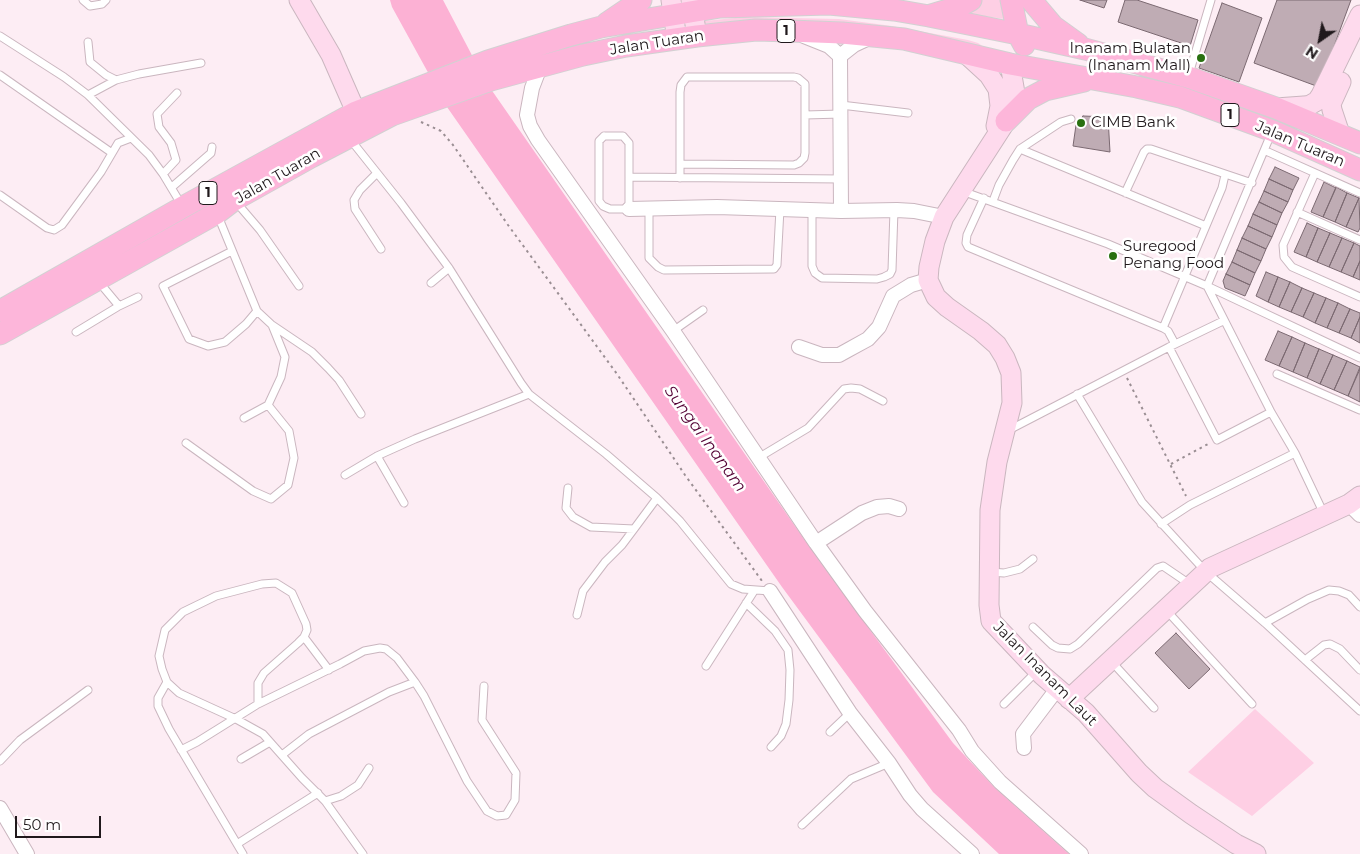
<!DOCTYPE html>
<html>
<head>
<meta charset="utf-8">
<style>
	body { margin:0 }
	#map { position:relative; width:1360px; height:854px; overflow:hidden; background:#fdedf4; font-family:Montserrat,sans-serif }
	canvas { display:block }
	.north { position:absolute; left:1295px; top:15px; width:50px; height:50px; -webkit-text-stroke:4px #fff; paint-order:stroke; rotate:213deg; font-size:14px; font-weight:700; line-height:20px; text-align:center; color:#20191c }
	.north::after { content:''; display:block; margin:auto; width:18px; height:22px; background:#20191c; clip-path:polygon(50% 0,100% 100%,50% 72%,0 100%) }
	.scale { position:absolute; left:15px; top:816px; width:86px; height:22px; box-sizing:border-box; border:2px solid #20191c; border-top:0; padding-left:6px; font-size:15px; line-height:18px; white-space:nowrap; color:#20191c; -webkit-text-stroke:4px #fff; paint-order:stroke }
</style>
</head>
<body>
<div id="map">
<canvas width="1360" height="854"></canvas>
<div class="north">N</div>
<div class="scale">50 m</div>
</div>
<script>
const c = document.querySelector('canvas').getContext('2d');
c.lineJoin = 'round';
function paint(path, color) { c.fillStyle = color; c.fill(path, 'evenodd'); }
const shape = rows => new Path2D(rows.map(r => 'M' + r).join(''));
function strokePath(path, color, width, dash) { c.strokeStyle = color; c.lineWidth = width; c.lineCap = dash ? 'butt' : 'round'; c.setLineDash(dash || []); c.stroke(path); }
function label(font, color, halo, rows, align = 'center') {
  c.font = font + ' Montserrat,sans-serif'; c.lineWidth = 5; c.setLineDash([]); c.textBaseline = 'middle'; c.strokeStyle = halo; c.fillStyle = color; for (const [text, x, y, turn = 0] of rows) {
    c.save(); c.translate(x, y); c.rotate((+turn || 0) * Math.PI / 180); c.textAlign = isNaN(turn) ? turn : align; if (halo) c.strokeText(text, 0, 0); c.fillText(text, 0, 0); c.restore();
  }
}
paint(shape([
	[982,0,1002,0,1004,19,964,13],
	[744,17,839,19,892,26,968,40,978,43,984,47,743,21,704,24,704,21],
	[1255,709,1314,763,1252,816,1188,772]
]), '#fecfe4');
paint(shape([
	[390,0,443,0,486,82,820,562,953,743,995,788,1069,854,999,854,933,792,782,587,447,107,392,7]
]), '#fcb1d4');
const building = shape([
	[1080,0,1107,0,1104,8,1080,0],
	[1125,0,1137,0,1198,20,1190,46,1118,22,1125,0],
	[1277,0,1351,0,1319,87,1254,63,1277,0],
	[1222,3,1262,18,1239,82,1199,68,1222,3],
	[1083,116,1108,117,1110,152,1073,146,1076,125,1083,116],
	[1275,167,1299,178,1293,190,1269,179,1275,167],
	[1269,179,1293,190,1288,202,1264,191,1269,179],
	[1324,182,1336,188,1323,217,1311,212,1324,182],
	[1336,187,1347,193,1335,222,1323,217,1336,187],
	[1264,191,1288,202,1282,213,1259,202,1264,191],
	[1347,193,1359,198,1346,227,1335,222,1347,193],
	[1359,198,1360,228,1358,232,1346,227,1359,198],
	[1259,202,1282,213,1277,225,1253,214,1259,202],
	[1253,214,1277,225,1272,237,1248,226,1253,214],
	[1307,223,1318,228,1306,257,1294,252,1307,223],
	[1248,226,1272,237,1266,249,1242,238,1248,226],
	[1318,228,1330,233,1317,262,1306,257,1318,228],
	[1330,233,1342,238,1329,267,1317,262,1330,233],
	[1242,238,1266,249,1261,261,1237,250,1242,238],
	[1342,238,1354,243,1341,272,1329,267,1342,238],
	[1354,243,1360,246,1360,261,1353,277,1341,272,1354,243],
	[1237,250,1261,261,1255,273,1232,262,1237,250],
	[1360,261,1360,280,1353,277,1360,261],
	[1232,262,1255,273,1250,285,1226,274,1232,262],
	[1266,272,1278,277,1268,302,1256,296,1266,272],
	[1226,274,1250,285,1245,296,1225,288,1223,281,1226,274],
	[1278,277,1290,282,1279,307,1268,302,1278,277],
	[1290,282,1302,288,1291,312,1279,307,1290,282],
	[1302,288,1314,293,1303,317,1291,312,1302,288],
	[1314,293,1326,298,1315,323,1303,317,1314,293],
	[1326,298,1338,303,1327,328,1315,323,1326,298],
	[1338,303,1350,309,1339,333,1327,328,1338,303],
	[1350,309,1360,313,1360,317,1351,338,1339,333,1350,309],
	[1360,317,1360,343,1351,338,1360,317],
	[1278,331,1292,337,1279,366,1265,360,1278,331],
	[1292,337,1305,343,1293,372,1279,366,1292,337],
	[1305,343,1319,349,1307,378,1293,372,1305,343],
	[1319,349,1333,355,1320,384,1307,378,1319,349],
	[1333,355,1347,361,1334,390,1320,384,1333,355],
	[1347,361,1360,367,1348,396,1334,390,1347,361],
	[1360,369,1360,402,1348,396,1360,369],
	[1176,633,1210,669,1189,689,1155,653,1176,633]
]);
paint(building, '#bfacb4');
strokePath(building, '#7b6971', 1);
const lane = shape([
	[83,0,90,6,102,4,106,0],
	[0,36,64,77,88,95,149,155,163,174,181,204],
	[88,42,90,62,106,75,116,80],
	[1189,74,1211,0],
	[0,75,112,153],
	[88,95,116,80,139,74,201,63],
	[841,105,908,113],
	[805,115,841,114],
	[1271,134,1207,286,1271,412,1295,453,1324,514],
	[604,136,623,136,629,143,629,209,610,209,603,206,599,201,599,141,604,136],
	[350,139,401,203,449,268,521,383,529,394,606,454,657,498,680,521,731,584,743,589,770,591],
	[1020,149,1206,226],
	[1266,151,1360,193],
	[377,173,360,190,354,200,355,209,381,249],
	[1315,173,1283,245,1284,257,1292,267,1360,297],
	[163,174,176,160,171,143,159,127,157,114,177,93],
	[629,177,841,179],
	[680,178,680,92,681,85,687,77,794,77,798,78,805,84,805,153,804,158,799,163,794,165,680,164],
	[172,187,211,153,212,147],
	[962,191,1108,244,1207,286,1360,358],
	[1125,193,1144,152,1147,149,1151,149,1252,183],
	[0,195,47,228,54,230,62,225,101,172,118,143,131,138],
	[984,198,967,235,966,243,968,247,1163,328,1168,331,1175,344],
	[993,201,999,185,1013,160,1020,149,1061,122,1071,119],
	[236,202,260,230,299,286],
	[649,208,649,258,658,267,664,270,774,269,777,265,780,209],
	[812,210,812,266,815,273,822,278,877,279,884,277,890,274,892,270,894,210],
	[1297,212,1360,240],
	[218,216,257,311,272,325,312,352,328,368,339,380,361,414],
	[232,251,163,286,189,339,208,346,225,342,246,324,257,311],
	[431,283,449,268],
	[119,306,138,297],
	[1163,328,1222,188,1225,175],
	[673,331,703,310],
	[76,332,119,306,99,282],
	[1169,347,1217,440,1271,412],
	[1277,374,1360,410],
	[1077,394,1142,502,1206,572,1265,623,1360,711],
	[244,418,268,405],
	[1007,431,1169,347,1223,321],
	[186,443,253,491,271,499,288,485,294,458,289,431,268,405,281,377,285,357,272,325],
	[377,456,404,503],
	[758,458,808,428,844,389,851,388,860,389,883,401],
	[345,475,377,456,415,439,529,394],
	[568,488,566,508,573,517,591,527,634,529,657,498],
	[1161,524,1190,505,1295,453],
	[990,572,1004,573,1020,569,1033,559],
	[746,603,775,631,788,650,790,670,789,700,786,724,781,736,771,747],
	[1167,611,1252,704],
	[577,615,583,591,605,562,622,545,634,529],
	[1265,623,1308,599,1329,590,1339,591,1349,595,1360,607],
	[1033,627,1052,645,1058,648,1070,649,1078,644,1157,568,1163,566,1191,585],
	[304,637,329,670],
	[1305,660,1324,645,1330,644,1340,649,1360,670],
	[1111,661,1154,708],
	[706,666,754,591],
	[167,682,158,698,158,706,169,729,243,854],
	[258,704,258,683,264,673,298,643,304,637,307,630,306,624,292,593,276,583,262,584,216,596,183,612,165,630,159,656,162,669,167,682,179,693,236,719,263,734,302,778,325,801,363,854],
	[1004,704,1037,671],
	[830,732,850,713],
	[181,750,197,742,258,704,340,664,364,651,380,648,386,649,397,658,415,682],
	[282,755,309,734,389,692,415,682,424,696,467,781,487,811,497,816,506,815,515,800,516,773,482,720,484,686],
	[241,759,270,742],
	[0,761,20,740,88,690],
	[325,801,341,796,358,785,369,768],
	[802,825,851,779,889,763],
	[237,844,318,793]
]);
const street = shape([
	[804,36,829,46,840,56],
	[540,67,532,88,527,115,530,126,538,140,673,331,816,543,865,611,959,730,972,751,1000,782,1081,854],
	[629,209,717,207,841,211,897,210,914,211,944,217],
	[841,211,840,56,854,45,869,38],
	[799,347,822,355,839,355,848,350,868,339,879,327,893,296,911,285,928,280],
	[1349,504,1360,515],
	[816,543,862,513,877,507,889,506,899,509],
	[770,591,850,713,889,763,910,795,922,809,972,854],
	[1024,748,1023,734,1057,689],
	[0,808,27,854]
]);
const secondary = shape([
	[299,0,331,55,356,112],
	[671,0,677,39],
	[691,0,697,36],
	[965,53,989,75,998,89,1000,106,996,126],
	[1010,64,1015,93,1013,105,1006,121,944,217,935,241,929,267,928,280,936,297,947,307,981,331,997,345,1005,358,1011,373,1012,403,997,462,990,510,989,605,991,621,1042,675,1086,713,1139,773,1155,788,1191,814,1236,844,1256,854],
	[1276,108,1304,106,1310,105,1317,101,1321,95,1360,15],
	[1340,134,1332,110,1331,104,1341,82],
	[1069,699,1210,568,1349,504,1360,496]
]);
const primary = shape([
	[1011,0,1018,34,1024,45],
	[1031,0,1053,26,1078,44],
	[931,15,958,7,971,0],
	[607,23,641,0],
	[1006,121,1028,99,1045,90,1084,81],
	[0,311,183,207,356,112,488,61,571,35,601,27,720,7,829,4,894,10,929,16,1018,34,1085,49,1188,77,1276,108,1360,143],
	[0,334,217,213,234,200,311,157,392,115,491,80,583,55,626,46,697,36,756,30,790,31,842,33,904,39,1010,64,1137,87,1180,97,1273,131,1360,170]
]);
strokePath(lane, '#cab6bf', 9);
strokePath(street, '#cab6bf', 16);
strokePath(secondary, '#cab6bf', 21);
strokePath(primary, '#d2d1d2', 23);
strokePath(shape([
	[421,122,441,131,453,145,508,225,617,374,685,475,762,581],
	[1127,378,1186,496],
	[1171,464,1208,444]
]), '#9a8e93', 2, [2.5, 4]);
strokePath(lane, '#fff', 7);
strokePath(street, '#fff', 14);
strokePath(secondary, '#fedaed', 19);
strokePath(primary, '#fdb6da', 21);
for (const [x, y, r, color] of [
	[1201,58,5,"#287010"],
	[1081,123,5,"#287010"],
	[1113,256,5,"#287010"]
]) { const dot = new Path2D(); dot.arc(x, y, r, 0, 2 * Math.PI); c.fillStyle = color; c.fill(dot); strokePath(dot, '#fff', 2); }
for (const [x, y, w] of [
	[786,31,18],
	[1230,115,18],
	[208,193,18]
]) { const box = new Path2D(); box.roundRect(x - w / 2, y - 11.5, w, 23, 4); c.fillStyle = '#fff'; c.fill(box); strokePath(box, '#20191c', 1); }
label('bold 14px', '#20191c', null, [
	["1",786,31],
	["1",1230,115],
	["1",208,193]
]);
label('15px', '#20191c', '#fff', [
	["Jalan Tuaran",657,43,-9],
	["Jalan Tuaran",1300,144,23],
	["Jalan Tuaran",278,176,-30],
	["Jalan Inanam Laut",1045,674,45]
]);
label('15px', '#20191c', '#fff', [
	["Inanam Bulatan",1191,49,"right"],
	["(Inanam Mall)",1191,66,"right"],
	["CIMB Bank",1091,123],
	["Suregood",1123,247],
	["Penang Food",1123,264]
], 'left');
label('italic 16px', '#530034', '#fff', [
	["Sungai Inanam",705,439,54]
]);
</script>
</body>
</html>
